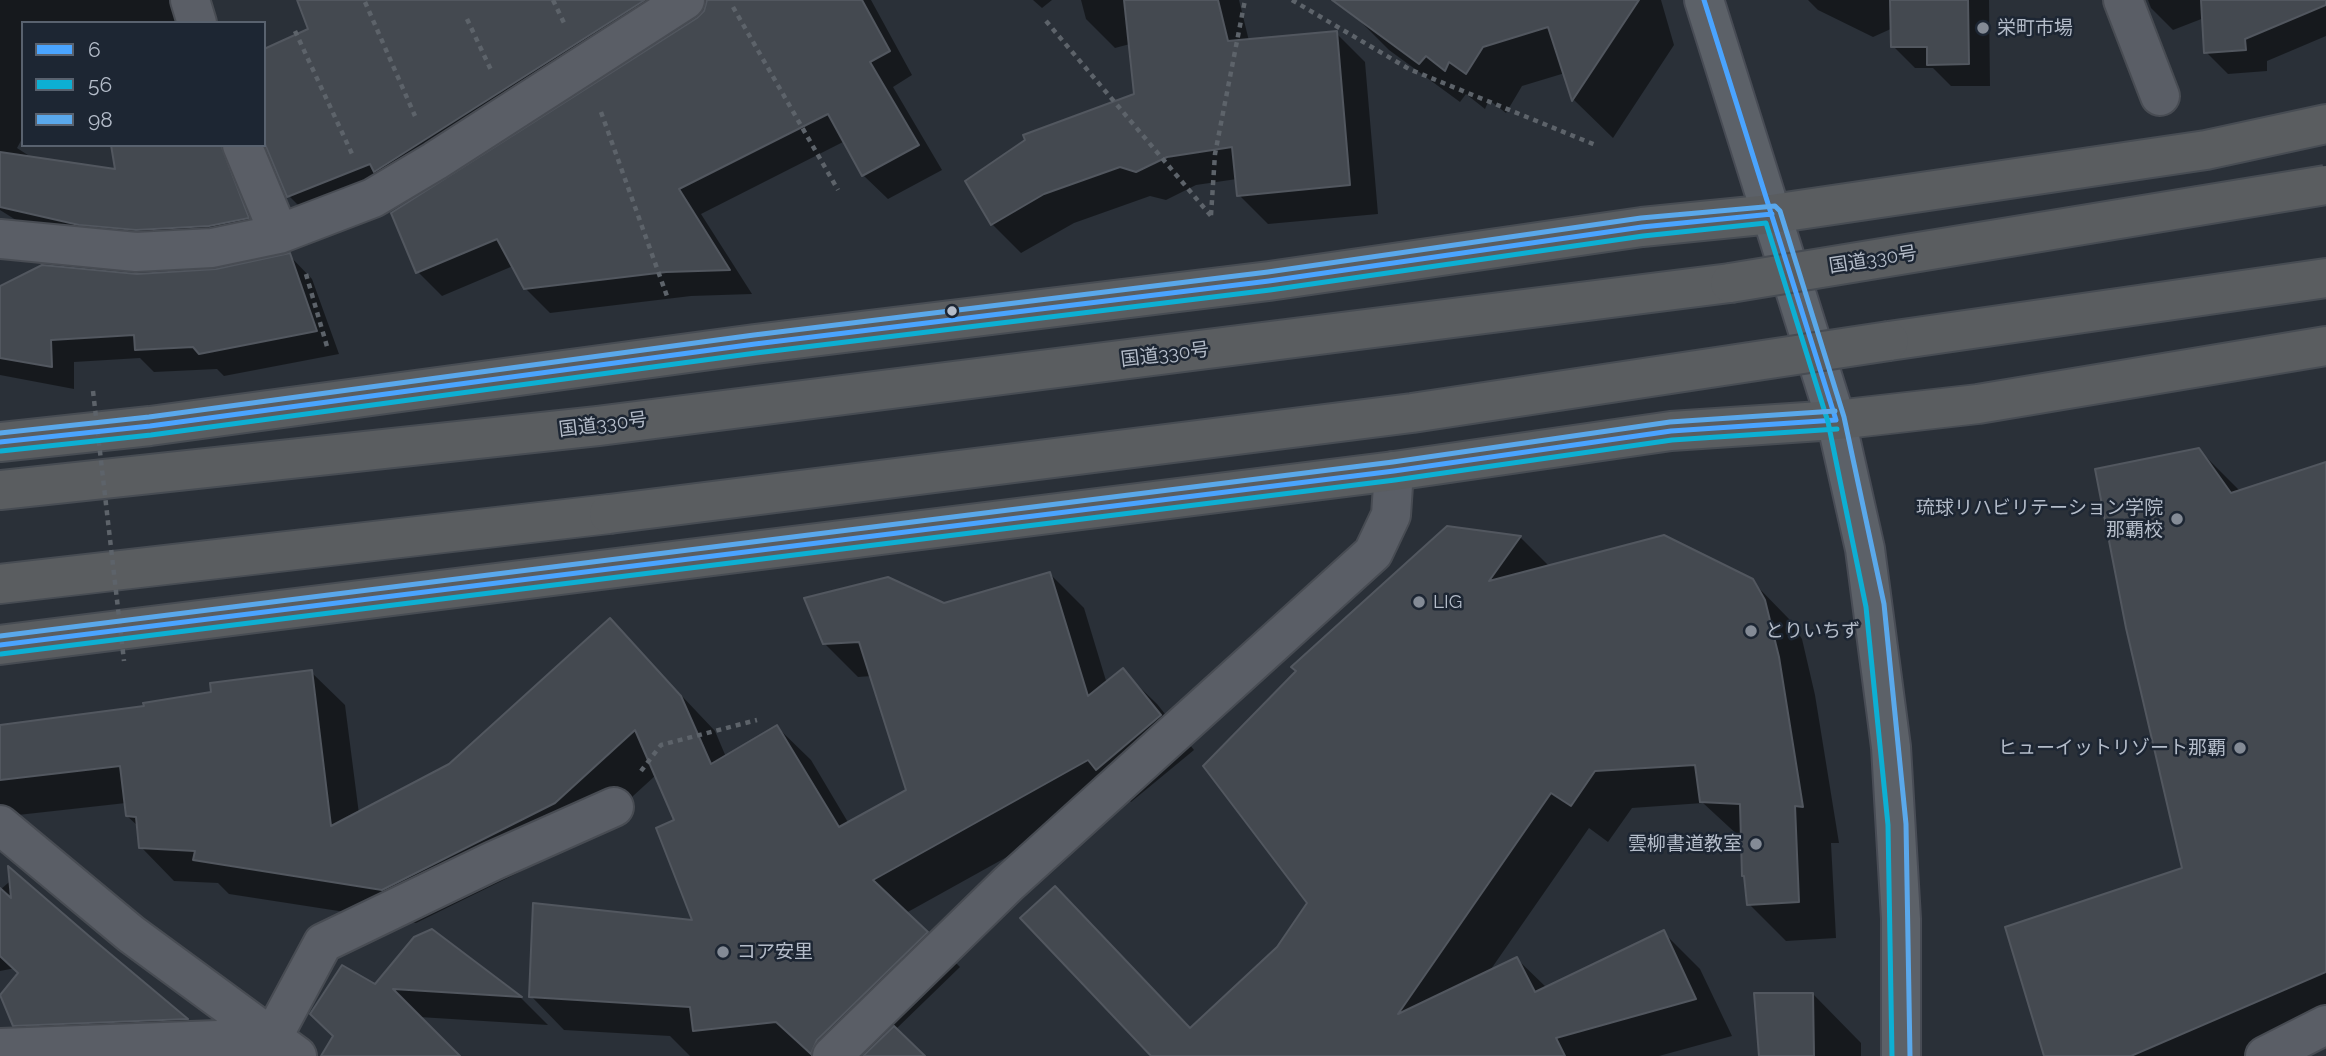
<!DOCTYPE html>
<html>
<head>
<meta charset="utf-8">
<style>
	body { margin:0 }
	#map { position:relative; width:2326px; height:1056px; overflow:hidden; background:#2a3038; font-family:Raleway,sans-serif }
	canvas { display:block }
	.legend { position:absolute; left:21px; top:21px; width:245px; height:126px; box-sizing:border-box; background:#1d2633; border:2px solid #59626f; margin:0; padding:9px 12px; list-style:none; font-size:21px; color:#b4bcc9 }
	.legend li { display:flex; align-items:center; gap:14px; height:35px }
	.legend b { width:35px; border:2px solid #59626f }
</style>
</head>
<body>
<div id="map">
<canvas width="2326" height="1056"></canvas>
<ul class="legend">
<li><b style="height:9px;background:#4aa4ff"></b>6</li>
<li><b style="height:9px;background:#0dafd3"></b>56</li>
<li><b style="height:9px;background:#5aa8eb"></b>98</li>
</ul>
</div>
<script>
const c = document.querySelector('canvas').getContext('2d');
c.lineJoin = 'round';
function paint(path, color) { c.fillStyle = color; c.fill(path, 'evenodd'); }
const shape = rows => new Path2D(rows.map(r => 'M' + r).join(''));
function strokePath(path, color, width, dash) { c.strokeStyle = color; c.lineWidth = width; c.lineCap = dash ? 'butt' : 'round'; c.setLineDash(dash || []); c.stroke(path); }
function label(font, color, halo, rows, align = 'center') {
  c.font = font + ' Raleway,"Noto Sans JP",sans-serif'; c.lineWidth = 5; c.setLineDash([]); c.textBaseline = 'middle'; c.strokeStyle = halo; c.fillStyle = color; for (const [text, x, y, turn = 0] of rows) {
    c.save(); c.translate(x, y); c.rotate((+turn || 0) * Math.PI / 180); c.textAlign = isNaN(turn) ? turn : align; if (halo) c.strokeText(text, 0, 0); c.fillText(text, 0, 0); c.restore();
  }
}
paint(shape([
	[0,0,173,0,174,16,181,23,23,23,23,137,17,148,34,159,117,171,113,145,264,145,264,51,310,30,298,0,871,0,912,75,893,87,942,170,888,199,863,175,845,141,701,214,752,294,691,296,550,313,525,288,513,266,442,296,418,272,698,20,706,10,708,2,313,220,289,196,268,147,259,148,271,242,35,232,0,210],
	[1033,0,1052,0,1042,8],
	[1081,0,1239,0,1249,41,1336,33,1365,62,1378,214,1268,224,1239,195,1237,179,1196,185,1166,200,1150,196,1074,223,1021,253,992,224,1136,95,1130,44,1115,48,1086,19],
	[1357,0,1661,0,1674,45,1613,138,1574,100,1565,73,1522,86,1506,113,1489,100,1485,109,1466,94,1460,102,1389,50,1350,11],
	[1808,0,1989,0,1990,86,1951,86,1933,68,1915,68,1893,46,1893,28,1873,37,1818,10],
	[2148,0,2326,0,2326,36,2267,61,2267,71,2228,74,2206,52,2204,18,2173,30,2151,8],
	[289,255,312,279,339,354,224,376,217,369,154,372,140,358,74,362,74,389,0,375,0,288,214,272],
	[2199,450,2241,492,2326,464,2326,1045,2300,1056,2046,1056,2184,869],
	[1447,528,1521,538,1550,567,1752,581,1789,619,1802,639,1815,695,1839,843,1831,843,1836,938,1786,941,1749,904,1742,839,1703,803,1632,808,1608,842,1589,828,1489,972,1517,959,1547,988,1663,932,1700,969,1732,1036,1659,1056,1153,1056,1191,1029,1278,948,1309,903],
	[1050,574,1084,608,1107,684,1123,671,1157,704,1194,750,1131,802,1122,793,906,913,960,967,895,1030,922,1056,690,1056,670,1036,564,1030,531,996,695,922,676,821,656,775,585,840,416,923,229,894,218,883,174,881,141,847,139,827,127,816,126,803,0,817,0,726,146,708,311,672,345,705,359,814,450,765,610,620,715,731,726,757,777,727,811,760,849,824,908,791,872,676,858,677,824,643],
	[16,876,187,1020,209,1043,39,1049,14,1025,26,966,0,971,0,890],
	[431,931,521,998,548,1025,419,1017,458,1056,324,1056,376,987],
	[1813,994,1861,1043,1861,1056,1761,1056]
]), '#0007');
const building = shape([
	[297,0,645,0,374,172,370,164,287,197,264,142,264,49,308,29,297,0],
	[707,0,862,0,890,51,870,62,919,145,862,176,828,114,679,189,730,270,666,272,524,289,497,239,416,273,391,213,697,18,704,11,707,0],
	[1124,0,1218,0,1228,41,1337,31,1350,185,1237,196,1232,147,1167,157,1136,172,1120,167,1044,194,991,225,965,181,1025,140,1023,135,1134,94,1124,0],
	[1332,0,1639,0,1572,101,1548,27,1483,47,1466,74,1449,62,1445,71,1426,56,1419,64,1332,0],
	[1890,0,1968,0,1969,64,1927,65,1927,47,1891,47,1890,0],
	[2201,0,2326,0,2326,5,2245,39,2246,50,2204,53,2201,0],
	[111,145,221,145,249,218,209,226,136,230,79,225,0,207,0,152,115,169,111,145],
	[290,253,317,331,199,354,193,347,135,350,134,335,51,340,52,367,0,358,0,286,42,265,137,274,216,269,290,253],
	[2199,448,2231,493,2326,462,2326,972,2131,1056,2044,1056,2005,927,2182,868,2126,628,2095,469,2199,448],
	[1447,526,1521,536,1489,581,1664,535,1753,579,1765,600,1779,657,1803,807,1795,806,1799,902,1747,905,1744,876,1742,876,1740,804,1700,802,1695,765,1595,771,1571,806,1551,793,1398,1014,1517,957,1535,992,1664,930,1696,999,1556,1038,1565,1056,1151,1056,1020,918,1055,886,1190,1028,1277,947,1307,903,1203,766,1296,671,1291,667,1447,526],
	[1050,572,1088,696,1123,668,1161,715,1096,770,1088,760,873,880,928,932,817,1040,811,1054,776,1022,693,1031,690,1007,529,997,533,903,692,920,656,828,674,820,635,730,555,803,382,890,193,860,195,851,139,848,136,817,126,816,120,766,0,780,0,725,144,706,143,703,211,692,210,683,312,670,331,826,449,764,610,618,681,696,711,764,777,725,839,827,906,790,859,642,823,644,804,598,888,577,944,603,1050,572],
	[8,866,89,936,188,1019,13,1026,0,995,18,973,0,956,0,888,11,898,8,866],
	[432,929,522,997,393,989,460,1056,321,1056,333,1036,310,1014,342,965,375,984,414,937,432,929],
	[1754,993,1813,993,1814,1056,1759,1056,1754,993],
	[894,1026,925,1056,863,1056,894,1026]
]);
paint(building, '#444950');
strokePath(building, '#52575f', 2);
const minor = shape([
	[190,0,197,23],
	[2123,0,2160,96],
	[242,145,279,234],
	[0,239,136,252,212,248,279,234,373,198,435,161,685,0],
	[0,825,131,934,297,1056],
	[0,1048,272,1038,323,943,493,861,614,807],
	[832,1056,1008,884,1373,553,1391,515,1394,471],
	[2265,1056,2326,1025]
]);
const major = shape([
	[1704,0,1836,420,1865,549,1891,747,1901,919,1901,1056]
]);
const highway = shape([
	[1889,341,2326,278],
	[0,442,150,426,755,344,1269,281,1642,227,1772,214,2206,150,2326,124],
	[0,490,598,426,1730,283],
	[0,584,609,514],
	[0,645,1394,471,1671,431,1836,420,1978,404,2326,346]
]);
strokePath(minor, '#484c53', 42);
strokePath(major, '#484c55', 42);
strokePath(highway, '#474c53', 42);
strokePath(shape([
	[553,0,564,23],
	[1292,0,1409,69,1598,146],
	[365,2,415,116],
	[733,7,838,190],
	[467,19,491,70],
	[1046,21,1211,216],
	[295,31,353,156],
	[601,112,668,299],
	[1211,215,1215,154,1245,0],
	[306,274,328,350],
	[641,771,661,745,757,720]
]), '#5d636a', 4.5, [5, 5]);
strokePath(minor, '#5a5e66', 38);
strokePath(major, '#5c6168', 38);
strokePath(highway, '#5a5d60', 38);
const highwayBridge = shape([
	[1730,283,2326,185],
	[609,514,1412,413,1889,341]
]);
strokePath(highwayBridge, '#474c53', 42, []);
strokePath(shape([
	[93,391,124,661]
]), '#5d636a', 4.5, [5, 5]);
strokePath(highwayBridge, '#5a5d60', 38);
strokePath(shape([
	[1704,0,1836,420],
	[0,442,150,426,755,344,1269,281,1642,227,1772,214],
	[0,645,1394,471,1671,431,1836,420]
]), '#4aa4ff', 5);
strokePath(shape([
	[1,451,151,435,756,353,1270,290,1643,236,1766,223,1828,422,1866,607,1888,825,1892,1056],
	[1,654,1395,480,1672,440,1837,429]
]), '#0dafd3', 5);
strokePath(shape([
	[0,433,149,417,754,335,1268,272,1641,218,1775,206,1780,211,1844,417,1884,604,1906,824,1910,1056],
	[0,636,1393,462,1670,422,1835,411]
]), '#5aa8eb', 5);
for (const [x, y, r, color] of [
	[1983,28,7,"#848b96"],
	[952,311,6,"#b4bcc9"],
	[2177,519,7,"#848b96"],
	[1419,602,7,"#848b96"],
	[1751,631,7,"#848b96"],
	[2240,748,7,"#848b96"],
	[1756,844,7,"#848b96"],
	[723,952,7,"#848b96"]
]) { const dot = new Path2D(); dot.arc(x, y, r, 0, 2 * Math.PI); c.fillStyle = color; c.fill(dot); strokePath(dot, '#1d2633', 2.5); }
label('19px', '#b4bcc9', '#1d2633', [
	["栄町市場",1997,28],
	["琉球リハビリテーション学院",2163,508,"right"],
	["那覇校",2163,530,"right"],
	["LIG",1433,602],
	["とりいちず",1765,631],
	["ヒューイットリゾート那覇",2226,748,"right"],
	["雲柳書道教室",1742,844,"right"],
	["コア安里",737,952]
], 'left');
label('19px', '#b4bcc9', '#1d2633', [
	["国道330号",1873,260,-9],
	["国道330号",1165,355,-7],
	["国道330号",603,425,-7]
]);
</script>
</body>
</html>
